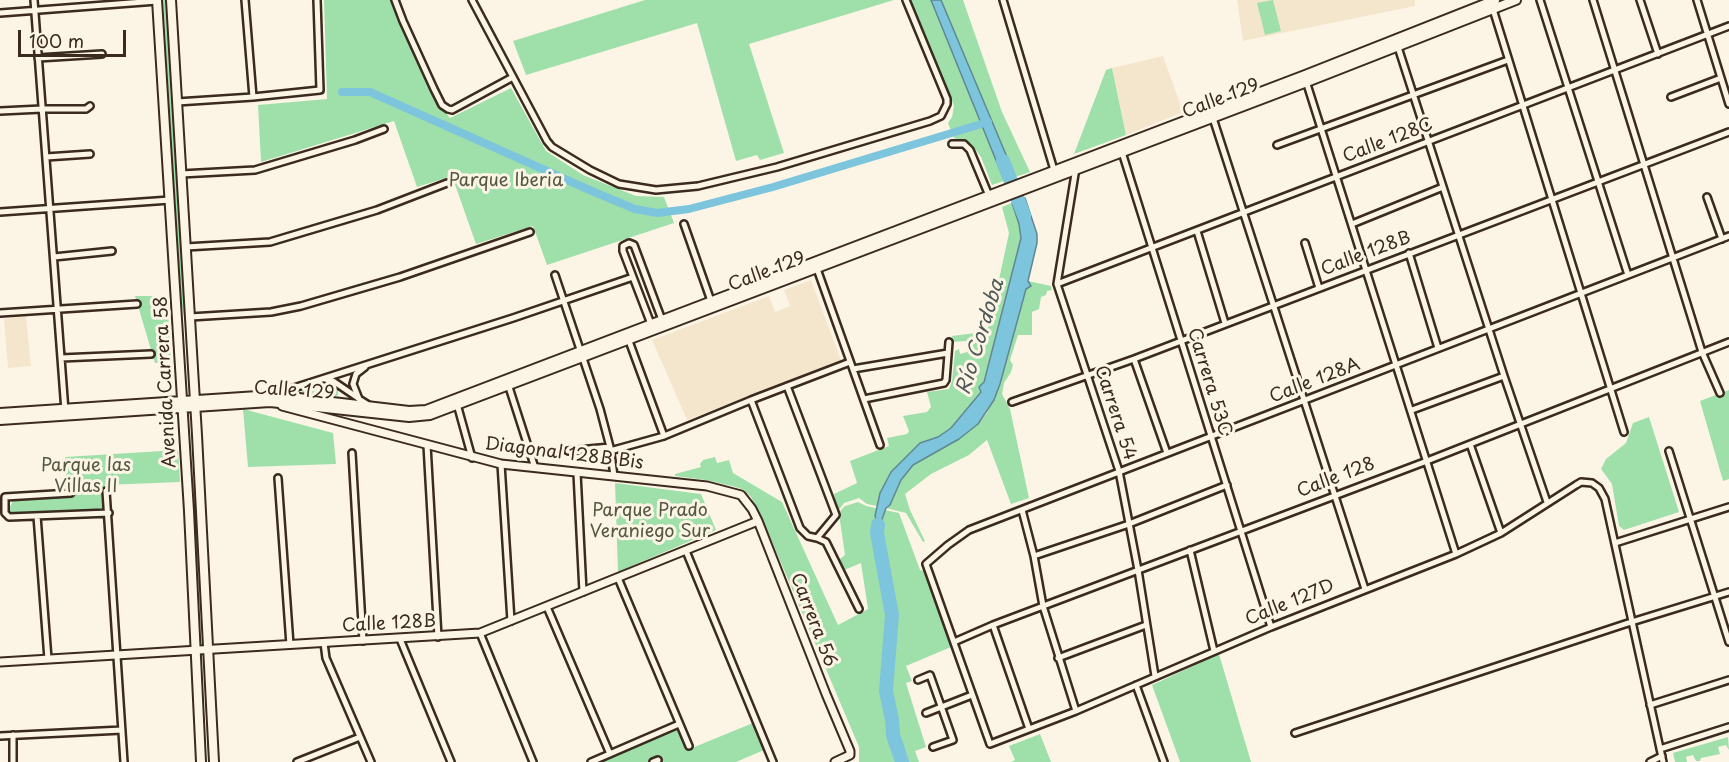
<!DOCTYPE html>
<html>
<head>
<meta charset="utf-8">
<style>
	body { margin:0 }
	#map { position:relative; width:1729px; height:762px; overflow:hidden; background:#fcf5e5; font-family:"Playpen Sans",sans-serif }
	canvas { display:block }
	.scale { position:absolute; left:18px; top:30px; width:108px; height:27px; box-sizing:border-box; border:3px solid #3b2a1e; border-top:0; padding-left:8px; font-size:18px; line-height:21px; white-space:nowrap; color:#3b2a1e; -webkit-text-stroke:4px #fcf5e5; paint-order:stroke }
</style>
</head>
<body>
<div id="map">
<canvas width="1729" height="762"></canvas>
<div class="scale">100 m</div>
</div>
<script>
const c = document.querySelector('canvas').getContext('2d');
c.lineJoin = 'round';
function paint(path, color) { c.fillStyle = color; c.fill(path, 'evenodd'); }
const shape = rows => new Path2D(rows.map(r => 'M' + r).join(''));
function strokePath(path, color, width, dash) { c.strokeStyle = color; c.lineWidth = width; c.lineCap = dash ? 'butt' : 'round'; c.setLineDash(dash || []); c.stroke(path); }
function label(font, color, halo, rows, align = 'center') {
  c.font = font + ' "Playpen Sans",sans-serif'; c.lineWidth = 6; c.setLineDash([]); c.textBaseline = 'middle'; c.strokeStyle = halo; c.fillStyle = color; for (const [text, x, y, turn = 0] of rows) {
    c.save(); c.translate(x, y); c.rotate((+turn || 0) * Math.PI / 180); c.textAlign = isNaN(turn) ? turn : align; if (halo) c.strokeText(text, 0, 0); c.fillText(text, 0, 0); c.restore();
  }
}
paint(shape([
	[1237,0,1415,0,1415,6,1243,41],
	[1163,56,1183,112,1126,135,1112,68],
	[811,280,841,360,687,420,652,340,769,296,775,312,790,306,784,290],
	[26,316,31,366,8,368,4,319]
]), '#f4e6cd');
paint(shape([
	[163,0,169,0,188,338,180,296],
	[324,0,396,0,438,103,450,118,511,88,546,151,583,175,636,196,664,197,674,223,547,265,533,226,476,244,452,176,417,187,394,121,261,162,258,105,327,99],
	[645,0,894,0,749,44,784,153,760,160,757,155,736,161,697,23,526,75,513,41],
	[910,0,963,0,1002,112,1030,172,992,185,981,157,975,149,967,142,954,138,948,123,952,117,954,106],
	[1273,0,1281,31,1265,35,1257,3],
	[1112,68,1126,135,1074,154,1106,70],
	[1012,203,1019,224,1021,238,981,391,951,428,938,437,920,443,880,493,877,506,867,504,859,498,844,503,838,511,834,494,857,483,850,461,889,446,887,438,907,434,909,431,903,416,927,412,931,407,927,392,949,389,952,381,955,351,959,349,960,354,967,352,966,341,953,342,952,336,983,332,989,326,1009,233,1002,207],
	[1028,281,1051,286,1052,290,1047,291,1046,295,1041,297,1039,309,1032,312,1032,335,1018,335,1010,360,1013,365,1011,372,1004,383,1002,394,1010,409,1029,498,1011,504,987,440,969,455,931,474,905,494,910,510,925,541,923,542,906,513,886,508,890,505,901,480,913,465,959,439,978,424,987,413,1000,384,1026,289,1031,286],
	[135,296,167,296,171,362,155,363],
	[330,384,335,384,338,386,338,395,330,399,293,394],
	[1729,390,1729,479,1723,481,1700,401],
	[243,409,333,433,336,464,248,467],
	[1649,417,1679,512,1624,530,1619,526,1612,484,1601,469,1606,459,1626,443,1633,423],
	[178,450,180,482,105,485,101,491,102,503,105,505,105,510,14,515,10,511,10,507,14,499,62,496,67,471,65,457],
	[715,457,717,463,729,460,733,473,782,502,838,625,868,609,861,563,842,571,837,561,845,555,839,514,841,510,845,506,858,502,866,506,899,513,920,570,924,571,951,647,906,666,912,681,906,683,926,747,915,751,919,762,859,762,859,747,765,525,751,497,744,490,736,487,706,480,675,476,675,474,701,467,700,464,703,460],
	[615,483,701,494,716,530,618,572],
	[1219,654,1251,762,1180,762,1152,685],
	[753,723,764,750,736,762,661,762,659,757,648,762,599,762,677,729,687,750],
	[1040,734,1051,762,1011,762,1015,760,1009,746],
	[1728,737,1729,750,1726,745,1718,747,1720,754,1701,758,1700,761,1696,761,1693,755,1686,757,1687,762,1675,762,1673,753]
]), '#9fe0aa');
const water = shape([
	[931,0,941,0,1015,176,1004,180,931,0],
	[1025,198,1037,234,1037,243,1028,281,1031,286,1026,289,1000,384,994,400,978,424,959,439,913,465,901,480,890,505,886,508,878,531,882,536,877,543,878,546,875,546,877,535,874,532,873,521,876,519,875,516,880,493,891,472,920,443,938,437,951,428,981,392,979,387,984,382,1021,238,1019,224,1012,203,1025,198]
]);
paint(water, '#7cc5dd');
strokePath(water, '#628791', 1.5);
strokePath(shape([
	[342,92,370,92,594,192,635,209,657,213,689,209,773,187,988,122]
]), '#7cc5dd', 8);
strokePath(shape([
	[1003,161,1024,215],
	[878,525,877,533,892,615,886,691,892,720,893,735,902,762]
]), '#7cc5dd', 14);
const minor = shape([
	[34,0,65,411],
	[245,0,253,97],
	[395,0,403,21,434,89,442,105,448,109,452,110,513,77],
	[472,0,547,141,552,147,590,170,619,184,656,190,698,186,777,167,930,121,941,116,947,104,947,99,906,0],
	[1003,0,1054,170],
	[1540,0,1628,275],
	[1593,0,1702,352,1720,393],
	[1640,0,1658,54],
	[1697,0,1729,104],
	[1492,6,1624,432],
	[0,13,157,1],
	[1397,44,1504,376,1547,502],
	[38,58,102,54],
	[1306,81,1456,554],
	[1671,97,1721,78],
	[177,102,253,97,320,90,317,0],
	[0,111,42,109,86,109,90,106],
	[1212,115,1365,589],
	[952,144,964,144,970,150,990,198],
	[1277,145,1508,60],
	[1121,149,1271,627],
	[46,157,90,154],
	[1076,168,1057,284,1119,471,1138,570,1155,676],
	[181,174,255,170,355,140,384,129],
	[1707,197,1722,239],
	[0,212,170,200],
	[684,224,711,301],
	[1352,224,1443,187],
	[1197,231,1225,323],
	[1305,243,1319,288],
	[186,247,270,242,377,210,447,183],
	[1409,253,1438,348],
	[54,257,112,251],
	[816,266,880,445],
	[555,275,600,409,610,447,614,476],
	[1057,284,1729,26],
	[0,313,137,304],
	[190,317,271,312,301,306,400,277,530,232],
	[651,324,623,251,623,246,629,243,634,245,662,320],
	[629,341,664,436],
	[61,358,151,354],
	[1134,359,1167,453],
	[365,367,356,374,353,384,359,399,367,404],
	[853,369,948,353],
	[325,379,333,381,358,398],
	[508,384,535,468],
	[787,386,836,515,817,538],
	[275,394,513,318,633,277],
	[864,399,944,383,946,380,949,342],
	[751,400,800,528,808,536,817,538,826,542,859,609],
	[1012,402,1134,359,1729,132],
	[457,404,472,458],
	[1412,410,1504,376],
	[1470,444,1501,533],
	[427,445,438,637],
	[568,451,610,447],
	[610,451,664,436,751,400,850,362],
	[1669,451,1729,642],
	[352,453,363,641],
	[501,464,511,621],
	[577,473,583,592],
	[278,478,290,645],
	[106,491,124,762],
	[71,493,5,497,5,513,9,517,109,513],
	[1022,510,1034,556,1043,606,1076,711],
	[37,516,48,659],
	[1615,543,1729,507],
	[1190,550,1214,651],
	[686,551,773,762],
	[1034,556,1129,524,1227,485],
	[618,578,689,746],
	[547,607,610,754],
	[993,625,1029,729],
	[480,633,533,762],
	[400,639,451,762],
	[954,642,993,625,1427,461,1729,342],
	[324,643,326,658,371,762],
	[1058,658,1146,625],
	[918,680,930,675,953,740,933,747],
	[1136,685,1164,762],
	[1650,705,1729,680],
	[926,713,972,695],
	[1295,733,1625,624,1729,592],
	[13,735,13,762],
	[0,736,122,730],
	[1660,749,1729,727],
	[297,762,360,737],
	[591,762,679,724],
	[653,762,658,760],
	[1650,762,1662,756],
	[1663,762,1605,499,1599,488,1592,483,1581,482,1576,485,1501,533,1456,554,1271,627,1076,711,990,744,926,564,948,545,969,530,1729,236]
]);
const tertiary = shape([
	[282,406,501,464,707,486,741,495,752,509,758,521,826,694,850,751,850,755,835,762],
	[0,662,480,633,758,521]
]);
const secondary = shape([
	[157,0,189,511,201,762],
	[171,0,197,435,214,762],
	[0,413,273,395,409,411,426,410,1305,75,1495,0],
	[0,420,270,402,409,417,430,415,1307,82,1516,0]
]);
strokePath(minor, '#3b2a1e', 10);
strokePath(tertiary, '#3b2a1e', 11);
strokePath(secondary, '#3b2a1e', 12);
strokePath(minor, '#fcf5e5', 5);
strokePath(tertiary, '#fcf5e5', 7);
strokePath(secondary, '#fcf5e5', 8);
label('18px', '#3b2a1e', '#fcf5e5', [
	["Calle 129",1221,99,-21],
	["Calle 128C",1388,141,-21],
	["Calle 128B",1366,254,-21],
	["Calle 129",767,272,-21],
	["Calle 128A",1315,381,-21],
	["Avenida Carrera 58",166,382,-93],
	["Carrera 53C",1209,382,73],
	["Calle 129",294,391,4],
	["Carrera 54",1115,413,72],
	["Diagonal 128B Bis",564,454,7],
	["Calle 128",1336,478,-21],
	["Calle 127D",1290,603,-22],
	["Carrera 56",813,620,69],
	["Calle 128B",389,624,-3]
]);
label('18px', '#545841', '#fcf5e5', [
	["Parque Iberia",506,181],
	["Parque las",86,466],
	["Villas II",86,487],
	["Parque Prado",650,511],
	["Veraniego Sur",650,532]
]);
label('italic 20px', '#4e5857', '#fcf5e5', [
	["Río Cordoba",981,337,-73]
]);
</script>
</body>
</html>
